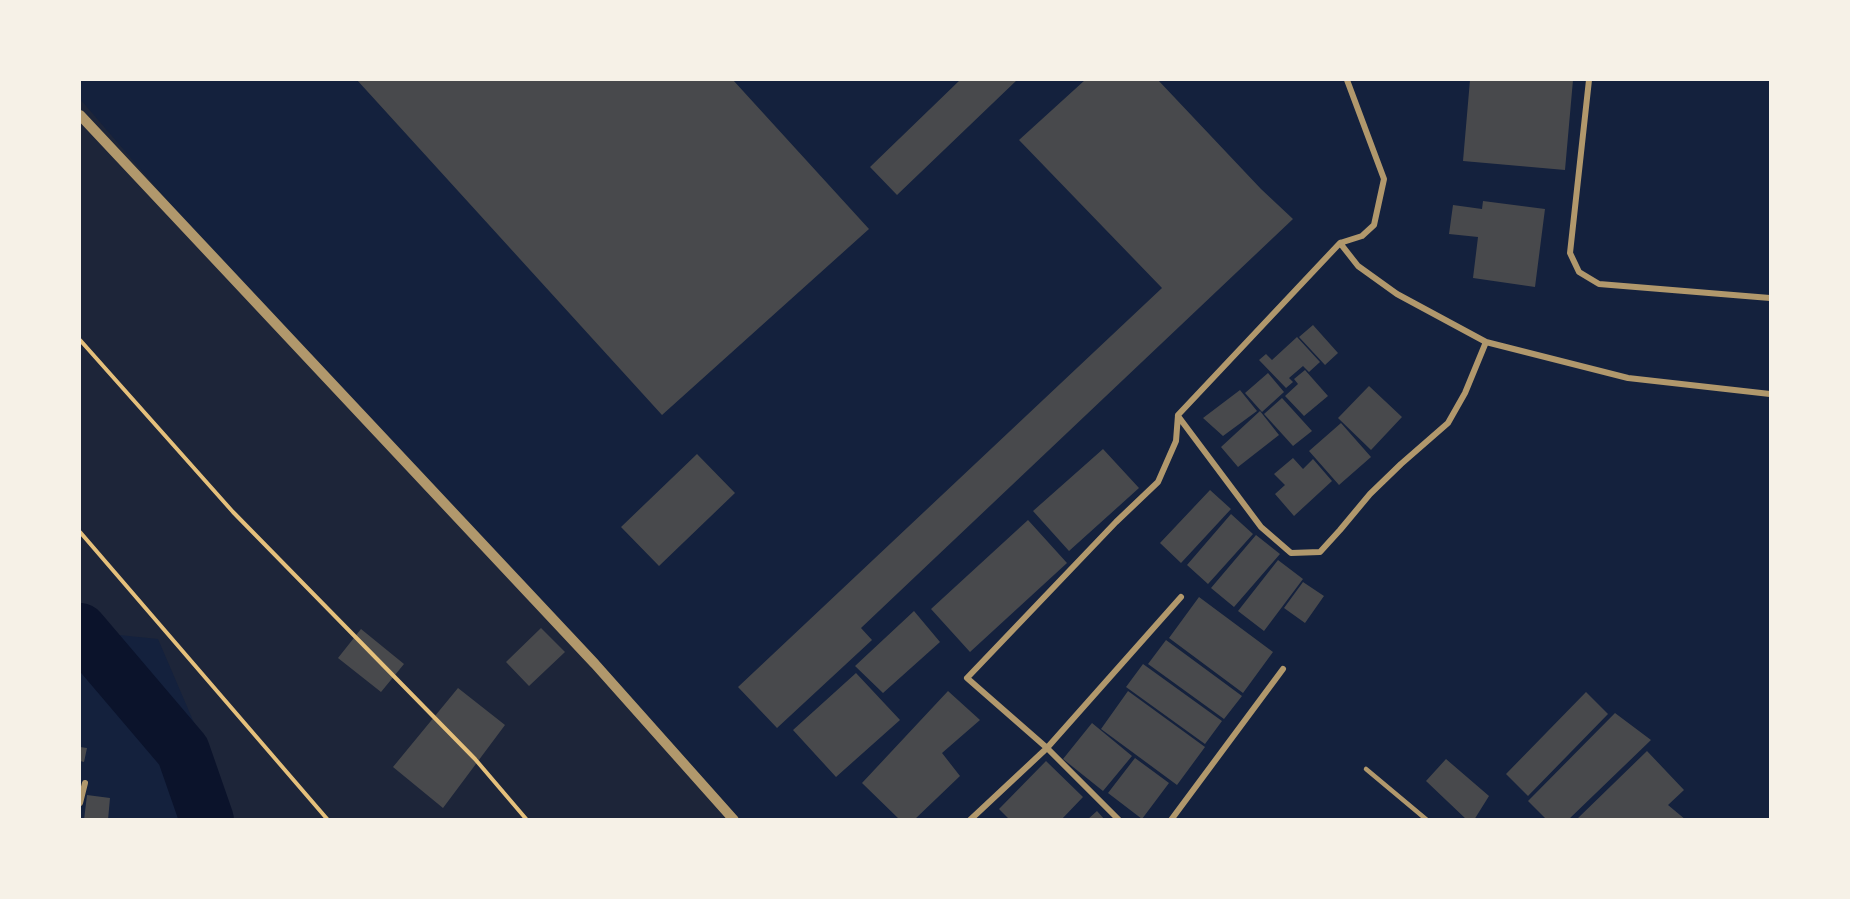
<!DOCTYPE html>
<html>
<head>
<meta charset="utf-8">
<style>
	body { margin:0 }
	#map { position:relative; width:1850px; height:899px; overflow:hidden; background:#14213d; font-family:Barlow,sans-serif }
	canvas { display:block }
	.frame { position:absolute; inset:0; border:81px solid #f6f1e7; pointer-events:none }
</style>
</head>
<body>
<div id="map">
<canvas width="1850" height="899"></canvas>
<div class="frame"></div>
</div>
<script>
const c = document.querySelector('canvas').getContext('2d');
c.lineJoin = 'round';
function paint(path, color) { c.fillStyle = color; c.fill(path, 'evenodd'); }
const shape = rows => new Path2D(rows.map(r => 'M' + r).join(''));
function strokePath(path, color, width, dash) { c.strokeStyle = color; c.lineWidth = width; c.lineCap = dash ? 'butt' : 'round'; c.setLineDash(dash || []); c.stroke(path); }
paint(shape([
	[80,99,242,287,734,819,230,819,228,802,158,639,80,631]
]), '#1d2539');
strokePath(shape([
	[80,630,183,751,207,820]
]), '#0b132b', 54);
paint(shape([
	[357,80,733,80,869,229,662,415],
	[960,80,1017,80,897,195,870,167],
	[1085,80,1158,80,1261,189,1293,219,861,628,872,640,777,728,738,687,1162,288,1019,140],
	[1470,80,1573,80,1565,170,1463,161],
	[1483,201,1545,209,1535,287,1473,278,1478,237,1449,234,1453,205,1482,209],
	[1313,325,1338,353,1325,365,1299,337],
	[1297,337,1320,362,1309,372,1303,366,1289,378,1293,382,1286,388,1259,360,1266,354,1272,360],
	[1305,370,1328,396,1304,416,1285,396,1298,384,1294,379],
	[1268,373,1284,392,1262,412,1245,393],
	[1369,386,1402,417,1371,450,1338,418],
	[1240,390,1257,411,1223,436,1203,418],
	[1282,398,1312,431,1293,446,1264,414],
	[1260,411,1279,435,1238,467,1221,447],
	[1341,423,1371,457,1339,485,1309,451],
	[1103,449,1139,488,1069,551,1033,511],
	[697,454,735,493,659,566,621,527],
	[1293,458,1303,469,1313,459,1332,481,1294,516,1275,494,1285,485,1274,474],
	[1210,490,1231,509,1181,563,1160,543],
	[1231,514,1253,534,1208,584,1187,565],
	[1028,520,1067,563,970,652,931,609],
	[1256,535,1280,554,1234,607,1211,588],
	[1278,560,1303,579,1264,631,1238,611],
	[1303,582,1324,596,1305,623,1284,608],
	[1199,597,1273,652,1243,693,1169,638],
	[914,611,940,642,883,693,855,666],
	[541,628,565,652,529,686,506,662],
	[361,629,404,664,381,692,338,658],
	[1166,640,1242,696,1224,719,1148,664],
	[1143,664,1222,721,1205,744,1126,687],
	[856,673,900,720,836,777,793,730],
	[458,688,505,725,443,808,393,767],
	[948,691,980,720,942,753,960,776,914,820,900,820,862,783],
	[1128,691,1205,747,1177,785,1101,729],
	[1586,692,1608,714,1528,796,1506,774],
	[1615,713,1651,740,1568,820,1547,820,1528,801],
	[1092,723,1132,756,1103,791,1063,759],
	[80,747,87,748,84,762,80,761],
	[1647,751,1684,790,1668,805,1686,820,1576,820],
	[1135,758,1169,783,1142,819,1108,793],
	[1446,759,1489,796,1474,820,1467,820,1426,781],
	[1046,761,1083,797,1061,820,1010,820,999,809],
	[87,795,110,798,108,820,84,820],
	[1097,811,1105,820,1087,820]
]), '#48494c');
strokePath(shape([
	[80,340,233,512,475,759,527,820],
	[80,532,328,820]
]), '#e5c07b', 4);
strokePath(shape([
	[1366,769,1427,820]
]), '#b1986c', 4.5);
strokePath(shape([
	[1589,80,1570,253,1579,272,1599,284,1770,298],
	[1340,243,1358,266,1397,294,1486,342],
	[1178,416,1261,527,1291,553,1320,552,1340,530,1370,494,1401,464,1448,423,1465,393,1486,342,1628,378,1770,394],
	[80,803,85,783],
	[970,820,1047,748,1181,597],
	[1119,820,1047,748,967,678,1116,522,1158,482,1176,441,1178,415,1340,243,1362,236,1374,225,1384,179,1347,80],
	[1171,820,1283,669]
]), '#b1986c', 6);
strokePath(shape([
	[80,115,595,664,734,820]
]), '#b1986c', 10);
</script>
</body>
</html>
